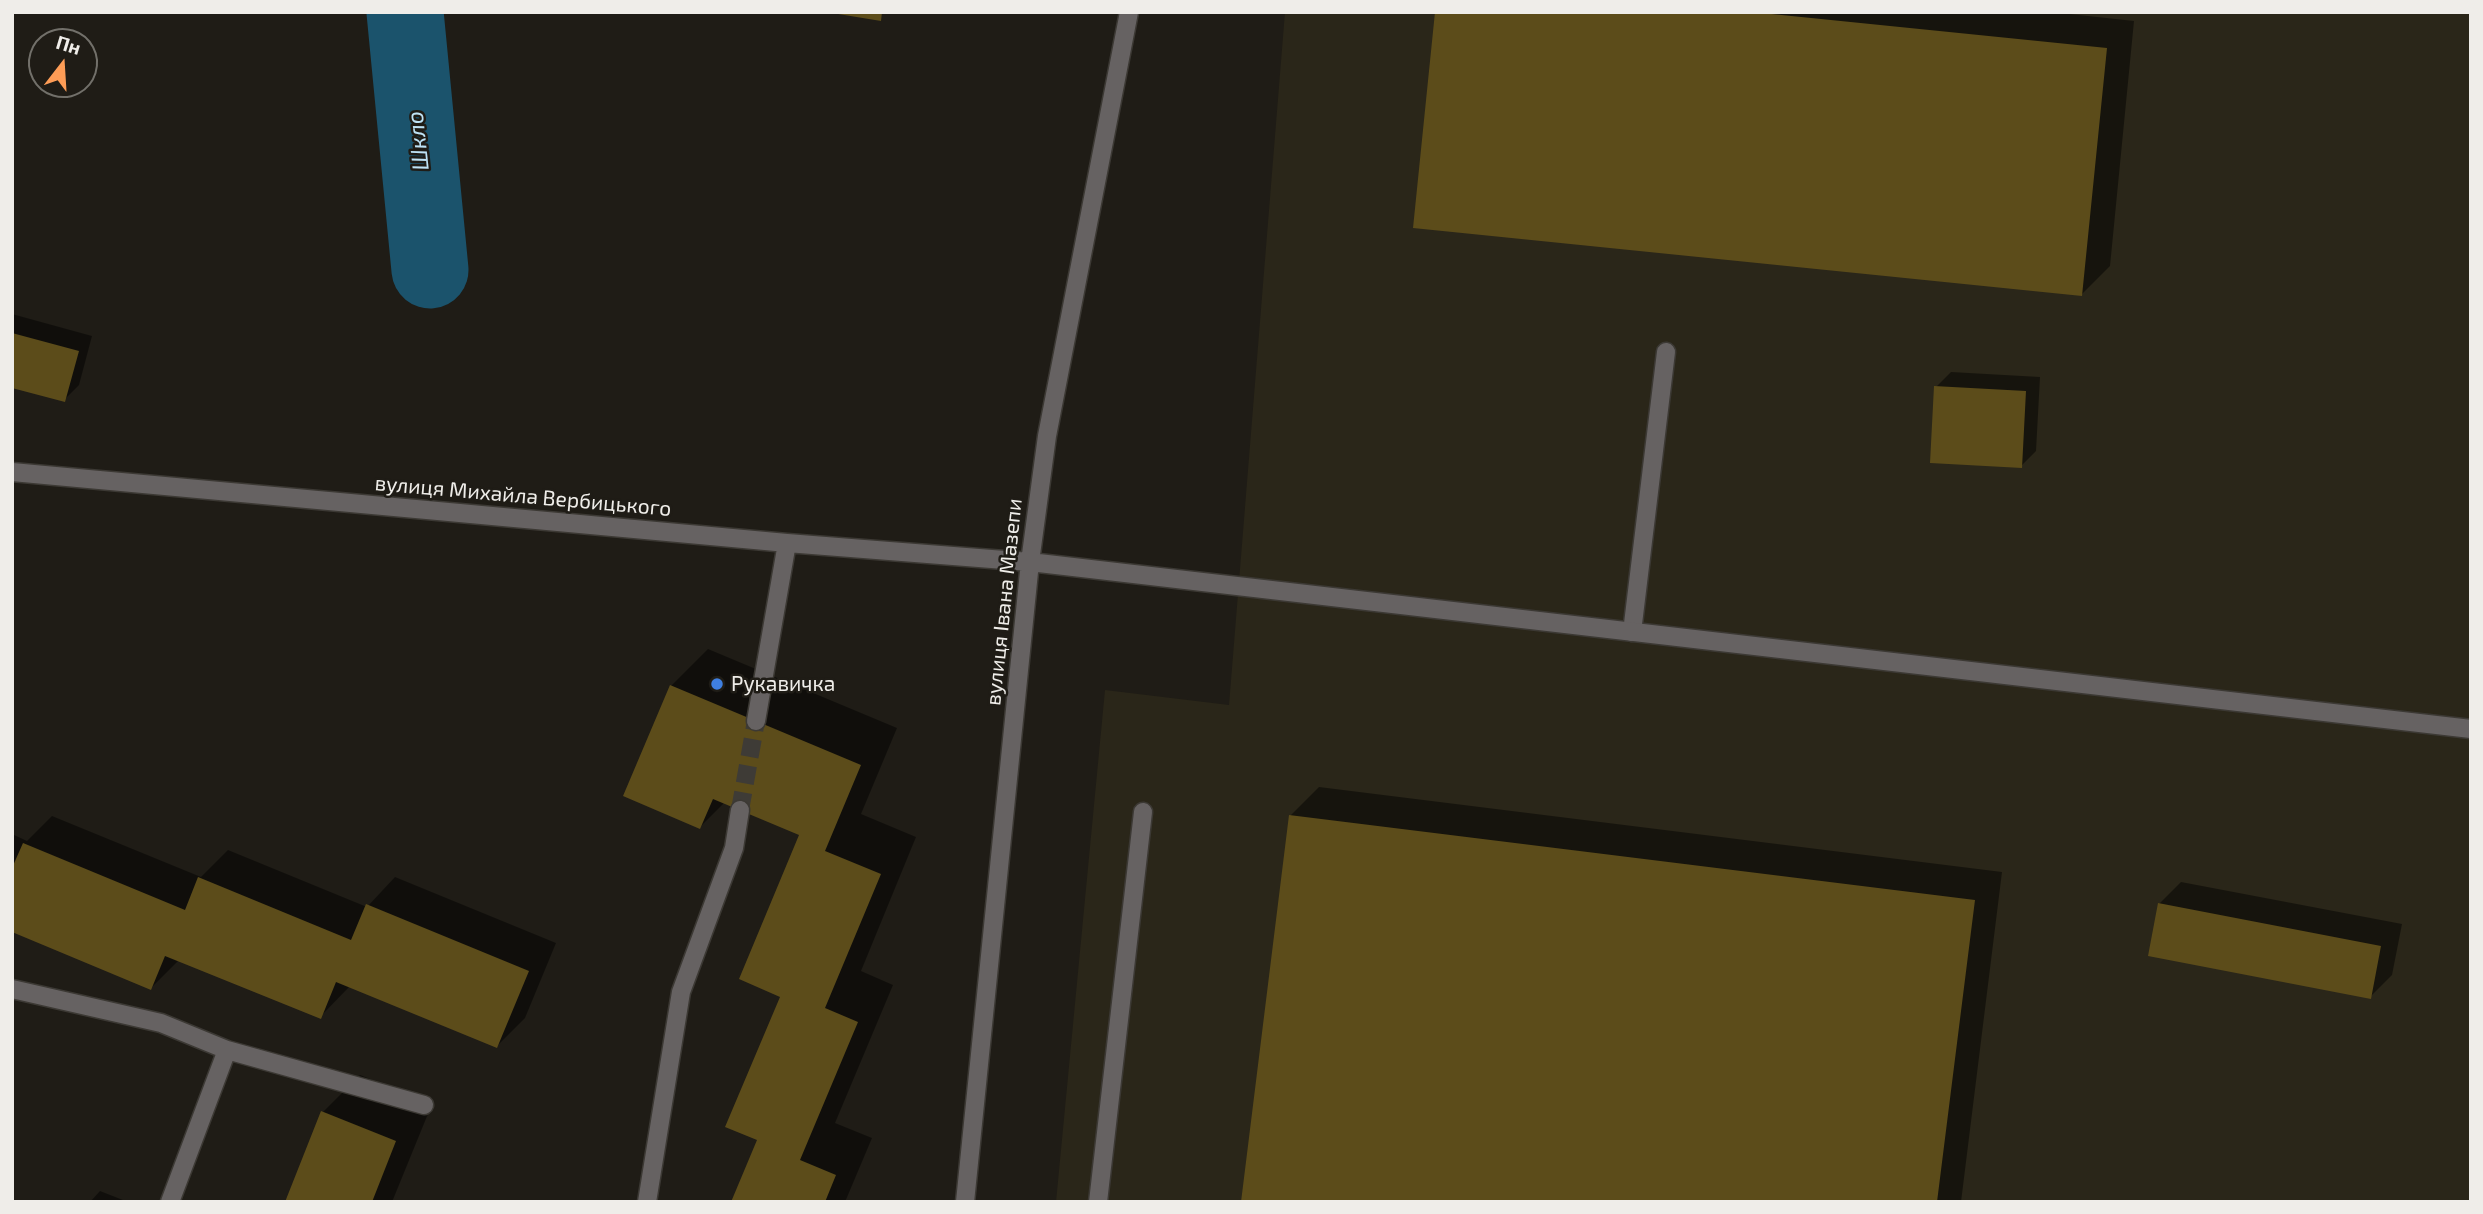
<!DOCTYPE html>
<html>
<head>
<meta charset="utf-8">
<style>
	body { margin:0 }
	#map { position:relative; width:2483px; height:1214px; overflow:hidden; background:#1f1c16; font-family:"Exo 2",sans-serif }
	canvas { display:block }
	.frame { position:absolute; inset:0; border:14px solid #efede9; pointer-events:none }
	.north { position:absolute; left:28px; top:28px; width:70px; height:70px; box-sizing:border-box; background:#1f1c16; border:2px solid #72706a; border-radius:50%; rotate:17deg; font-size:19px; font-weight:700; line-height:28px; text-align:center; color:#efede9 }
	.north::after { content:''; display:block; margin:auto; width:24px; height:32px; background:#fd9c56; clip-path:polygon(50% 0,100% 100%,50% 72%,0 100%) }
</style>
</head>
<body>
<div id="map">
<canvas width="2483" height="1214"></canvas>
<div class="frame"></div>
<div class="north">Пн</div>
</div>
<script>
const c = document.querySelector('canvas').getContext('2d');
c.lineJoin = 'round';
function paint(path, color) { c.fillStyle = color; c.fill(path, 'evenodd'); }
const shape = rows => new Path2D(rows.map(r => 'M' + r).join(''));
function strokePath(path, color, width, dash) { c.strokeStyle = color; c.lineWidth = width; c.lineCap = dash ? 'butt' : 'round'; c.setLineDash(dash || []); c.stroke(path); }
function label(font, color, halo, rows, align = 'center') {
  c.font = font + ' "Exo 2",sans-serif'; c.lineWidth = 5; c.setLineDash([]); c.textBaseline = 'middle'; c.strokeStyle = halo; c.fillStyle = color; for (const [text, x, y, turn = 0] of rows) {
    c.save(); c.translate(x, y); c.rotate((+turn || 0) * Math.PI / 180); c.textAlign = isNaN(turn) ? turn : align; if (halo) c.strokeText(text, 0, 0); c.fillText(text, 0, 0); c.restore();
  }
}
paint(shape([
	[1285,12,2471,12,2471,1202,1056,1202,1105,690,1229,705]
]), '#2a2619');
paint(shape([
	[1436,12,2051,12,2134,21,2110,266,2082,294],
	[12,314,92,336,79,385,64,400,12,386],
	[1951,372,2040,377,2036,451,2021,466,1936,387],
	[708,649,897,728,861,814,916,837,861,971,893,985,835,1123,872,1138,845,1202,733,1202,759,1140,782,996,802,834,725,802,700,827,671,686],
	[1319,787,2002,872,1961,1202,1243,1202,1291,815],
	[52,816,201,877,228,850,367,907,395,877,556,943,525,1018,497,1046,350,986,320,1017,179,960,151,988,12,930,12,834,27,841],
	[2181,882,2402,924,2392,975,2370,997,2159,904],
	[360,1075,432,1104,392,1202,287,1202,323,1112],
	[100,1191,128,1202,90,1202]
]), '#0007');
strokePath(shape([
	[405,12,430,270]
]), '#1b536c', 77);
paint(shape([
	[826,12,882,12,881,21],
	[1435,12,1752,12,2107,48,2082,296,1413,228],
	[12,333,79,351,65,402,12,388],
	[1934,386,2026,391,2022,468,1930,463],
	[670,685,861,765,825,851,881,874,825,1008,858,1022,800,1160,836,1175,825,1202,731,1202,757,1140,725,1127,780,997,739,979,799,835,713,799,700,829,623,796],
	[1289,815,1975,900,1937,1202,1241,1202],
	[23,843,185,910,198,877,351,940,366,904,529,971,497,1048,336,982,321,1019,165,956,151,990,12,932,12,868],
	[2158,903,2381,946,2371,999,2148,956],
	[321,1111,396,1141,372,1202,285,1202]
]), '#5c4c1a');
strokePath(shape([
	[740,810,756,721]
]), '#3e3b36', 18, [18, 9]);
const lane = shape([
	[1632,632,1666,352],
	[12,989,161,1023,227,1050,170,1202],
	[227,1050,424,1105],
	[647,1202,681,992,734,848,740,810],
	[1098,1202,1143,812]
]);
const street = shape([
	[12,472,787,543,1030,562,2471,729],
	[756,721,787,543],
	[965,1202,1030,562,1047,436,1129,12]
]);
strokePath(lane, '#3c3934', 21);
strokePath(street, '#3c3934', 21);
strokePath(lane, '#666262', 18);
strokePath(street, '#666262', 18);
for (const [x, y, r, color] of [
	[717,684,7,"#3f7fe0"]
]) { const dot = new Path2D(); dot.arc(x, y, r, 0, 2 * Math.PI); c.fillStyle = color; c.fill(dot); strokePath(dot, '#1f1c16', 2.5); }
label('21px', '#efede9', '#1f1c16', [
	["вулиця Михайла Вербицького",523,496,5],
	["вулиця Івана Мазепи",1004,602,-84]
]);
label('21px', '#efede9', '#1f1c16', [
	["Рукавичка",731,684]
], 'left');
label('italic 23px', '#bde2f5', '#1f1c16', [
	["Шкло",418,141,-96]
]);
</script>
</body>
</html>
